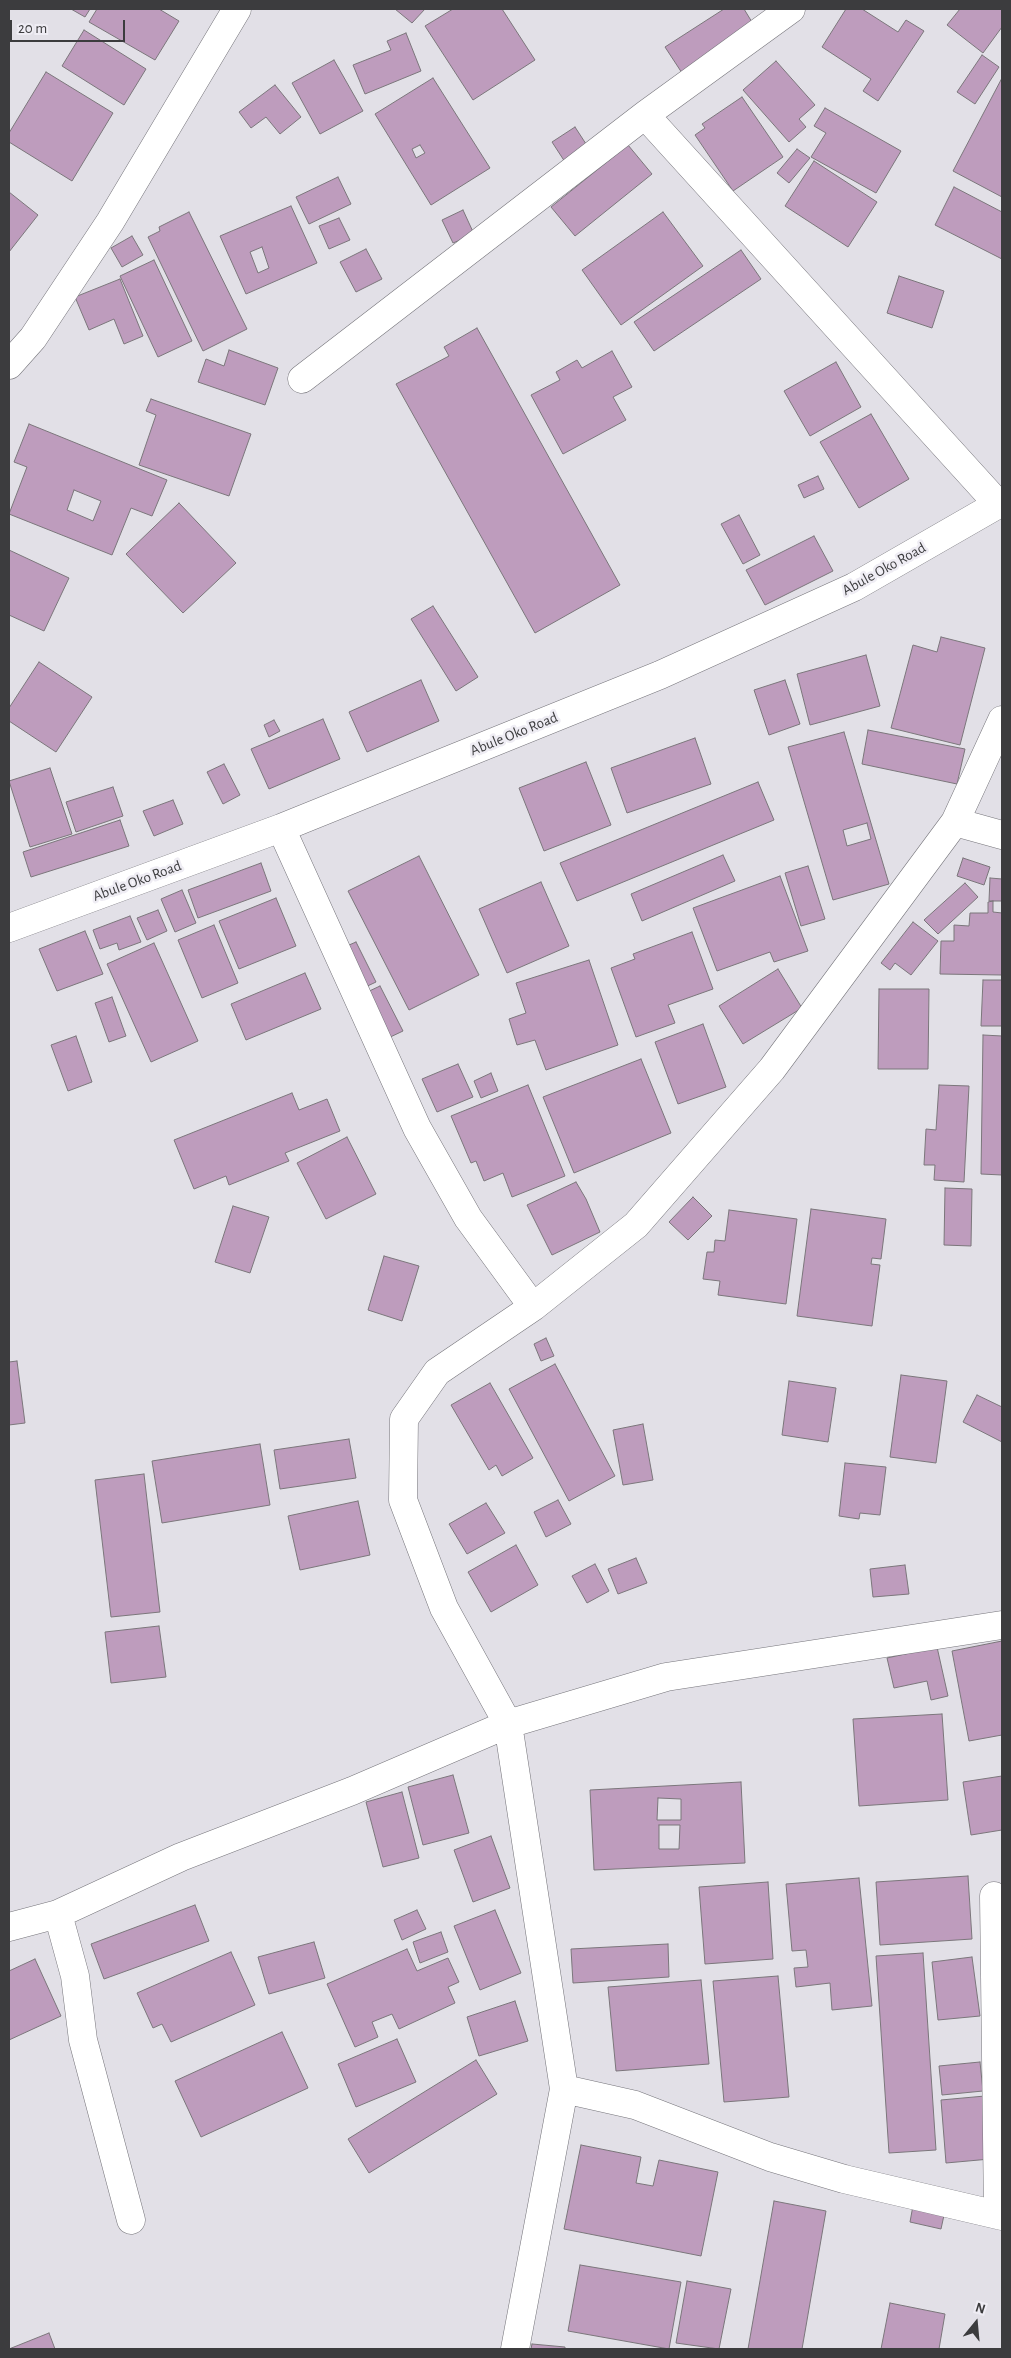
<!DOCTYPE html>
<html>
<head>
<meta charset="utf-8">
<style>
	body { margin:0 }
	#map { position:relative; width:1011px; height:2358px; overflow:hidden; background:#e2e0e7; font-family:"Alegreya Sans",sans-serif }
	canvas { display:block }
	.frame { position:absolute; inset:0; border:10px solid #3c3c3e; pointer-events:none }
	.north { position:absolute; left:951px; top:2298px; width:50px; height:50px; -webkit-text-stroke:4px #efedf4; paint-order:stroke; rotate:17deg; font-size:14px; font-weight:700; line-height:20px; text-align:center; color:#3c3c3e }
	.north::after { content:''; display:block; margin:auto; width:18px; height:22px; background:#3c3c3e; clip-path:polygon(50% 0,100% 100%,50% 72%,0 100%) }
	.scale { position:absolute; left:10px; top:20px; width:115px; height:22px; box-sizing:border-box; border:2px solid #3c3c3e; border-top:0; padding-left:6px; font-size:15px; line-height:18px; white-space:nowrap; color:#3c3c3e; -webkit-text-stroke:4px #efedf4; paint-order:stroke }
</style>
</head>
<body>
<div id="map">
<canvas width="1011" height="2358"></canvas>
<div class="frame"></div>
<div class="north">N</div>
<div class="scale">20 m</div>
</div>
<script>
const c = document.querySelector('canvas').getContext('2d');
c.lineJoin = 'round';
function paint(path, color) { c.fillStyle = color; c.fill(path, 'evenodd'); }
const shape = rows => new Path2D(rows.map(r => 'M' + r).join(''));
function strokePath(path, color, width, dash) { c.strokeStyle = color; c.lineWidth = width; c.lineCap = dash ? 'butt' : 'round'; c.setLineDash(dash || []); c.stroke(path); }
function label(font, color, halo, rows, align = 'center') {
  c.font = font + ' "Alegreya Sans",sans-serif'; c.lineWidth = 5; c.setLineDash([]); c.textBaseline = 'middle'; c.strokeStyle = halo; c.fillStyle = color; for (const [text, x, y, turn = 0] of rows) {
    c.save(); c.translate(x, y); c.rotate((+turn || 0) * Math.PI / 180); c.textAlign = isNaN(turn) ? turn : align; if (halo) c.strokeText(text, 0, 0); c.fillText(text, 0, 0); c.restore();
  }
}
const building = shape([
	[71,9,90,9,85,17,71,9],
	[97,9,159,9,179,21,155,60,89,22,97,9],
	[395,9,425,9,412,23,395,9],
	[453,9,502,9,535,60,473,100,425,26,453,9],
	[724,9,744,9,755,27,682,73,665,47,724,9],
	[846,9,862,9,898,32,906,20,924,31,878,101,863,91,871,79,822,47,846,9],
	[960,9,1002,9,1002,27,983,53,947,25,960,9],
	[84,30,146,69,124,105,62,66,84,30],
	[406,33,421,71,365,94,353,65,391,50,387,41,406,33],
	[982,55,999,67,975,104,957,92,982,55],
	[334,60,363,111,320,134,292,83,334,60],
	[776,61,815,105,799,119,806,127,789,142,743,90,776,61],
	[46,72,113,113,72,181,9,142,9,133,46,72],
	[433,78,490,168,431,205,375,114,433,78],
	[420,145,425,153,416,158,412,149,420,145],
	[1002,78,1002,197,953,171,1002,78],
	[275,85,301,117,280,134,266,117,251,128,239,112,275,85],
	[742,97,783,157,733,191,695,135,705,128,702,124,742,97],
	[825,108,901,151,876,193,811,157,826,133,814,126,825,108],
	[575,127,588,147,565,162,552,142,575,127],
	[628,145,652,174,575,236,551,207,628,145],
	[797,149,810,158,789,183,777,173,797,149],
	[814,161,877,202,848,247,785,206,814,161],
	[338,177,351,204,309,224,296,197,338,177],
	[954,187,1002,212,1002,259,935,225,954,187],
	[9,192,38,215,9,252,9,192],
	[291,206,317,263,246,294,220,236,291,206],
	[262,247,269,268,258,273,250,252,262,247],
	[463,210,474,234,453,243,442,220,463,210],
	[189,212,247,329,203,351,148,237,160,231,159,227,189,212],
	[663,212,703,266,621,325,582,270,663,212],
	[339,218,350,240,329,249,319,226,339,218],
	[132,236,143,255,122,267,111,248,132,236],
	[366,249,382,279,356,292,340,262,366,249],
	[741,250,761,279,654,351,634,322,741,250],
	[154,260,192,341,158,357,120,276,154,260],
	[899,276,944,291,932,328,887,313,899,276],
	[120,279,143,336,124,344,114,319,89,330,75,297,120,279],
	[477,328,620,585,535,633,396,384,449,356,444,347,477,328],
	[229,350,278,368,265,405,198,382,206,359,224,366,229,350],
	[612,351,632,387,613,397,626,420,563,454,531,395,560,380,556,372,577,360,582,368,612,351],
	[836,362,861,407,810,436,784,391,836,362],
	[151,399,251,434,229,496,139,465,156,415,146,411,151,399],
	[871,414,909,479,859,508,820,442,871,414],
	[29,424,167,480,152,516,131,508,112,555,9,514,27,467,14,462,29,424],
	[74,490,101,501,93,521,67,510,74,490],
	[818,476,824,489,804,498,798,485,818,476],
	[179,503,236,563,183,613,126,554,179,503],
	[739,515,760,555,743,564,721,524,739,515],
	[814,536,833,571,765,605,746,570,814,536],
	[9,550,69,578,44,631,9,615,9,550],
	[433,606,478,677,456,691,411,619,433,606],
	[941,637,985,648,960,745,891,728,913,645,937,652,941,637],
	[866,655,880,706,810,725,797,674,866,655],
	[39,662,92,697,56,752,9,721,9,708,39,662],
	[421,680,439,721,367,752,349,712,421,680],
	[785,680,800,724,769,735,754,690,785,680],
	[323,719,340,759,269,789,251,749,323,719],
	[274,720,280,731,269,737,264,725,274,720],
	[868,730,965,749,957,784,862,764,868,730],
	[844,732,889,884,833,900,788,747,844,732],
	[867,823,871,839,847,846,843,830,867,823],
	[695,738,711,784,627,813,611,768,695,738],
	[586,762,611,825,544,851,519,788,586,762],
	[224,764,240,795,223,804,207,772,224,764],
	[50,768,72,834,30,847,9,781,50,768],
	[758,782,774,820,577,901,560,863,758,782],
	[113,787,123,816,76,832,66,802,113,787],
	[173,800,183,824,154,836,143,811,173,800],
	[120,820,129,846,31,877,23,852,120,820],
	[723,855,735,881,642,921,631,894,723,855],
	[419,856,479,975,409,1010,348,891,419,856],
	[963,858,990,867,984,885,957,876,963,858],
	[261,863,271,891,198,918,188,890,261,863],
	[808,866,825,919,801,926,785,873,808,866],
	[780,876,808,951,774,962,770,952,717,971,693,908,780,876],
	[990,878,1002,879,1002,901,989,901,990,878],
	[541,882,569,946,507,973,479,909,541,882],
	[965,883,978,897,938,934,924,920,965,883],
	[182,890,196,923,175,932,161,899,182,890],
	[276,898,296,946,239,969,219,921,276,898],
	[993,901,993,912,1002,913,1002,975,940,974,941,941,954,941,954,925,969,926,970,913,988,913,988,902,993,901],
	[158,910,167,931,147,940,137,918,158,910],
	[130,916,141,942,119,950,117,943,100,949,93,930,130,916],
	[913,922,938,941,911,975,895,963,890,970,881,963,913,922],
	[214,925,238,983,202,998,178,940,214,925],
	[85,931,103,974,57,991,39,949,85,931],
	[692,932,713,989,668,1005,675,1023,636,1037,611,968,635,959,633,954,692,932],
	[356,942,376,982,359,990,340,949,356,942],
	[154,943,198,1041,151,1062,107,964,154,943],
	[589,960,618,1045,546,1070,535,1040,517,1045,509,1019,526,1013,516,983,589,960],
	[778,969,802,1008,743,1044,719,1006,778,969],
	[305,973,321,1009,246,1040,231,1004,305,973],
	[983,980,1002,980,1002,1026,981,1026,983,980],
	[380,986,403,1031,386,1039,363,994,380,986],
	[879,989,929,989,928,1069,878,1069,879,989],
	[112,997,126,1036,109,1042,95,1003,112,997],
	[703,1024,726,1087,678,1104,655,1042,703,1024],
	[983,1035,1002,1036,1002,1175,981,1174,983,1035],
	[76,1036,92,1082,68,1091,51,1045,76,1036],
	[641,1059,671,1133,574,1173,543,1097,641,1059],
	[458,1064,473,1097,437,1112,422,1079,458,1064],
	[491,1073,498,1091,481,1098,474,1081,491,1073],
	[528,1085,565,1176,512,1197,503,1173,484,1181,476,1161,471,1163,451,1116,528,1085],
	[939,1085,969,1086,964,1182,934,1180,935,1165,924,1165,926,1129,936,1130,939,1085],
	[292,1093,299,1110,327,1099,340,1131,285,1153,289,1161,229,1185,226,1176,194,1189,174,1140,292,1093],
	[347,1137,376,1194,326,1219,297,1163,347,1137],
	[576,1182,586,1199,600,1232,552,1255,527,1205,576,1182],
	[945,1188,972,1189,971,1246,944,1245,945,1188],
	[693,1197,712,1216,688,1240,669,1222,693,1197],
	[233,1206,269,1217,250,1273,215,1262,233,1206],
	[811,1209,886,1219,881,1259,872,1258,871,1264,880,1265,872,1326,797,1316,811,1209],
	[729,1210,797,1219,786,1304,718,1295,720,1281,703,1279,707,1252,714,1252,715,1240,725,1241,729,1210],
	[384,1256,419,1266,402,1321,368,1310,384,1256],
	[546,1338,554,1356,541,1361,534,1344,546,1338],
	[17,1361,25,1423,9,1425,9,1362,17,1361],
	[555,1364,615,1476,569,1501,509,1389,555,1364],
	[901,1375,947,1381,936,1463,890,1457,901,1375],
	[789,1381,836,1388,828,1442,782,1435,789,1381],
	[490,1383,533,1458,502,1476,496,1465,489,1470,451,1405,490,1383],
	[977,1395,1002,1407,1002,1442,963,1422,977,1395],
	[643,1424,653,1480,623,1485,613,1430,643,1424],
	[349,1439,356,1478,280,1489,274,1450,349,1439],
	[260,1444,270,1505,162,1523,152,1461,260,1444],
	[845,1463,886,1467,880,1515,860,1513,859,1519,839,1516,845,1463],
	[144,1474,160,1612,111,1617,95,1480,144,1474],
	[558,1500,571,1524,546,1537,534,1512,558,1500],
	[358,1501,370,1555,300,1570,288,1516,358,1501],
	[486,1503,505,1533,467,1554,449,1524,486,1503],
	[516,1545,538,1585,491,1612,468,1572,516,1545],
	[636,1558,647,1583,618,1594,608,1569,636,1558],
	[595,1564,609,1591,587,1603,572,1576,595,1564],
	[905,1565,909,1594,873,1597,870,1569,905,1565],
	[159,1626,166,1677,111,1683,105,1632,159,1626],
	[1002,1641,1002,1735,969,1741,952,1651,1002,1641],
	[937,1647,948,1696,931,1700,927,1681,894,1688,887,1658,937,1647],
	[942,1714,948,1800,859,1806,853,1719,942,1714],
	[453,1775,469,1833,423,1845,408,1787,453,1775],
	[1002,1776,1002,1830,971,1835,963,1782,1002,1776],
	[741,1782,745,1863,594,1870,590,1790,741,1782],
	[658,1798,681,1799,681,1820,657,1820,658,1798],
	[659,1825,680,1825,679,1849,659,1849,659,1825],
	[402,1792,419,1858,383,1867,366,1802,402,1792],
	[491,1836,510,1888,473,1902,454,1850,491,1836],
	[968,1876,972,1939,880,1945,876,1882,968,1876],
	[859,1878,872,2006,832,2010,830,1983,796,1987,794,1968,808,1967,806,1950,792,1951,786,1884,859,1878],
	[768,1882,773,1959,705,1964,699,1887,768,1882],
	[195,1905,209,1941,104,1979,91,1944,195,1905],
	[417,1910,426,1929,402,1940,394,1920,417,1910],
	[495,1910,521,1973,480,1990,454,1926,495,1910],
	[441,1932,448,1952,420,1963,413,1942,441,1932],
	[314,1942,325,1978,269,1994,258,1957,314,1942],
	[668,1944,669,1977,573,1983,571,1949,668,1944],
	[407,1949,417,1971,448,1958,459,1982,448,1987,455,2003,399,2029,392,2014,372,2022,378,2037,355,2047,327,1984,407,1949],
	[231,1952,255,2005,171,2042,162,2024,153,2028,137,1993,231,1952],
	[923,1953,936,2150,889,2153,876,1956,923,1953],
	[972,1957,980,2016,938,2020,932,1962,972,1957],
	[35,1959,61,2016,9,2040,9,1971,35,1959],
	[778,1976,789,2097,724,2102,713,1981,778,1976],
	[701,1980,709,2064,616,2071,608,1987,701,1980],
	[515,2001,528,2041,479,2056,467,2017,515,2001],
	[282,2032,308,2088,201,2137,175,2081,282,2032],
	[397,2039,416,2082,356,2107,338,2064,397,2039],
	[476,2060,497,2094,369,2173,348,2139,476,2060],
	[980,2062,983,2091,942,2095,939,2066,980,2062],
	[985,2096,990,2159,946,2163,941,2100,985,2096],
	[581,2145,641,2157,636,2183,653,2186,659,2160,718,2172,701,2256,564,2229,581,2145],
	[914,2200,946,2206,941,2229,910,2222,914,2200],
	[774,2201,826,2211,802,2349,748,2349,774,2201],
	[580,2265,681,2282,669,2349,568,2331,580,2265],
	[687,2281,731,2289,719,2349,676,2343,687,2281],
	[890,2303,945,2314,939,2349,881,2349,890,2303],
	[49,2333,55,2349,9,2349,49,2333],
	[532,2344,565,2347,565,2349,531,2349,532,2344]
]);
paint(building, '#be9cbd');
strokePath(building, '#7b767b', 1);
const minor = shape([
	[645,115,791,9],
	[9,365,33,338,110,222,237,9],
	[302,379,645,115,998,504],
	[955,822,1002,835],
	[281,828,417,1128,468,1218,533,1307],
	[9,928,281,828,660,675,854,587,1002,502],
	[994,1896,998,2215],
	[9,1927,58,1914],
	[564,2089,635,2105,770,2157,844,2179,1002,2216],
	[131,2220,83,2040,75,1976,58,1914,181,1857,352,1791,508,1724,666,1677,1002,1625],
	[515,2349,564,2089,508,1724,444,1608,403,1500,404,1419,437,1372,533,1307,636,1225,772,1069,955,822,1002,720]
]);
strokePath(minor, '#76757b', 29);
strokePath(minor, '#fff', 28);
label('15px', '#3c3c3e', '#efedf4', [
	["Abule Oko Road",884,569,-29],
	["Abule Oko Road",514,734,-22],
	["Abule Oko Road",137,881,-20]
]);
</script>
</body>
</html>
